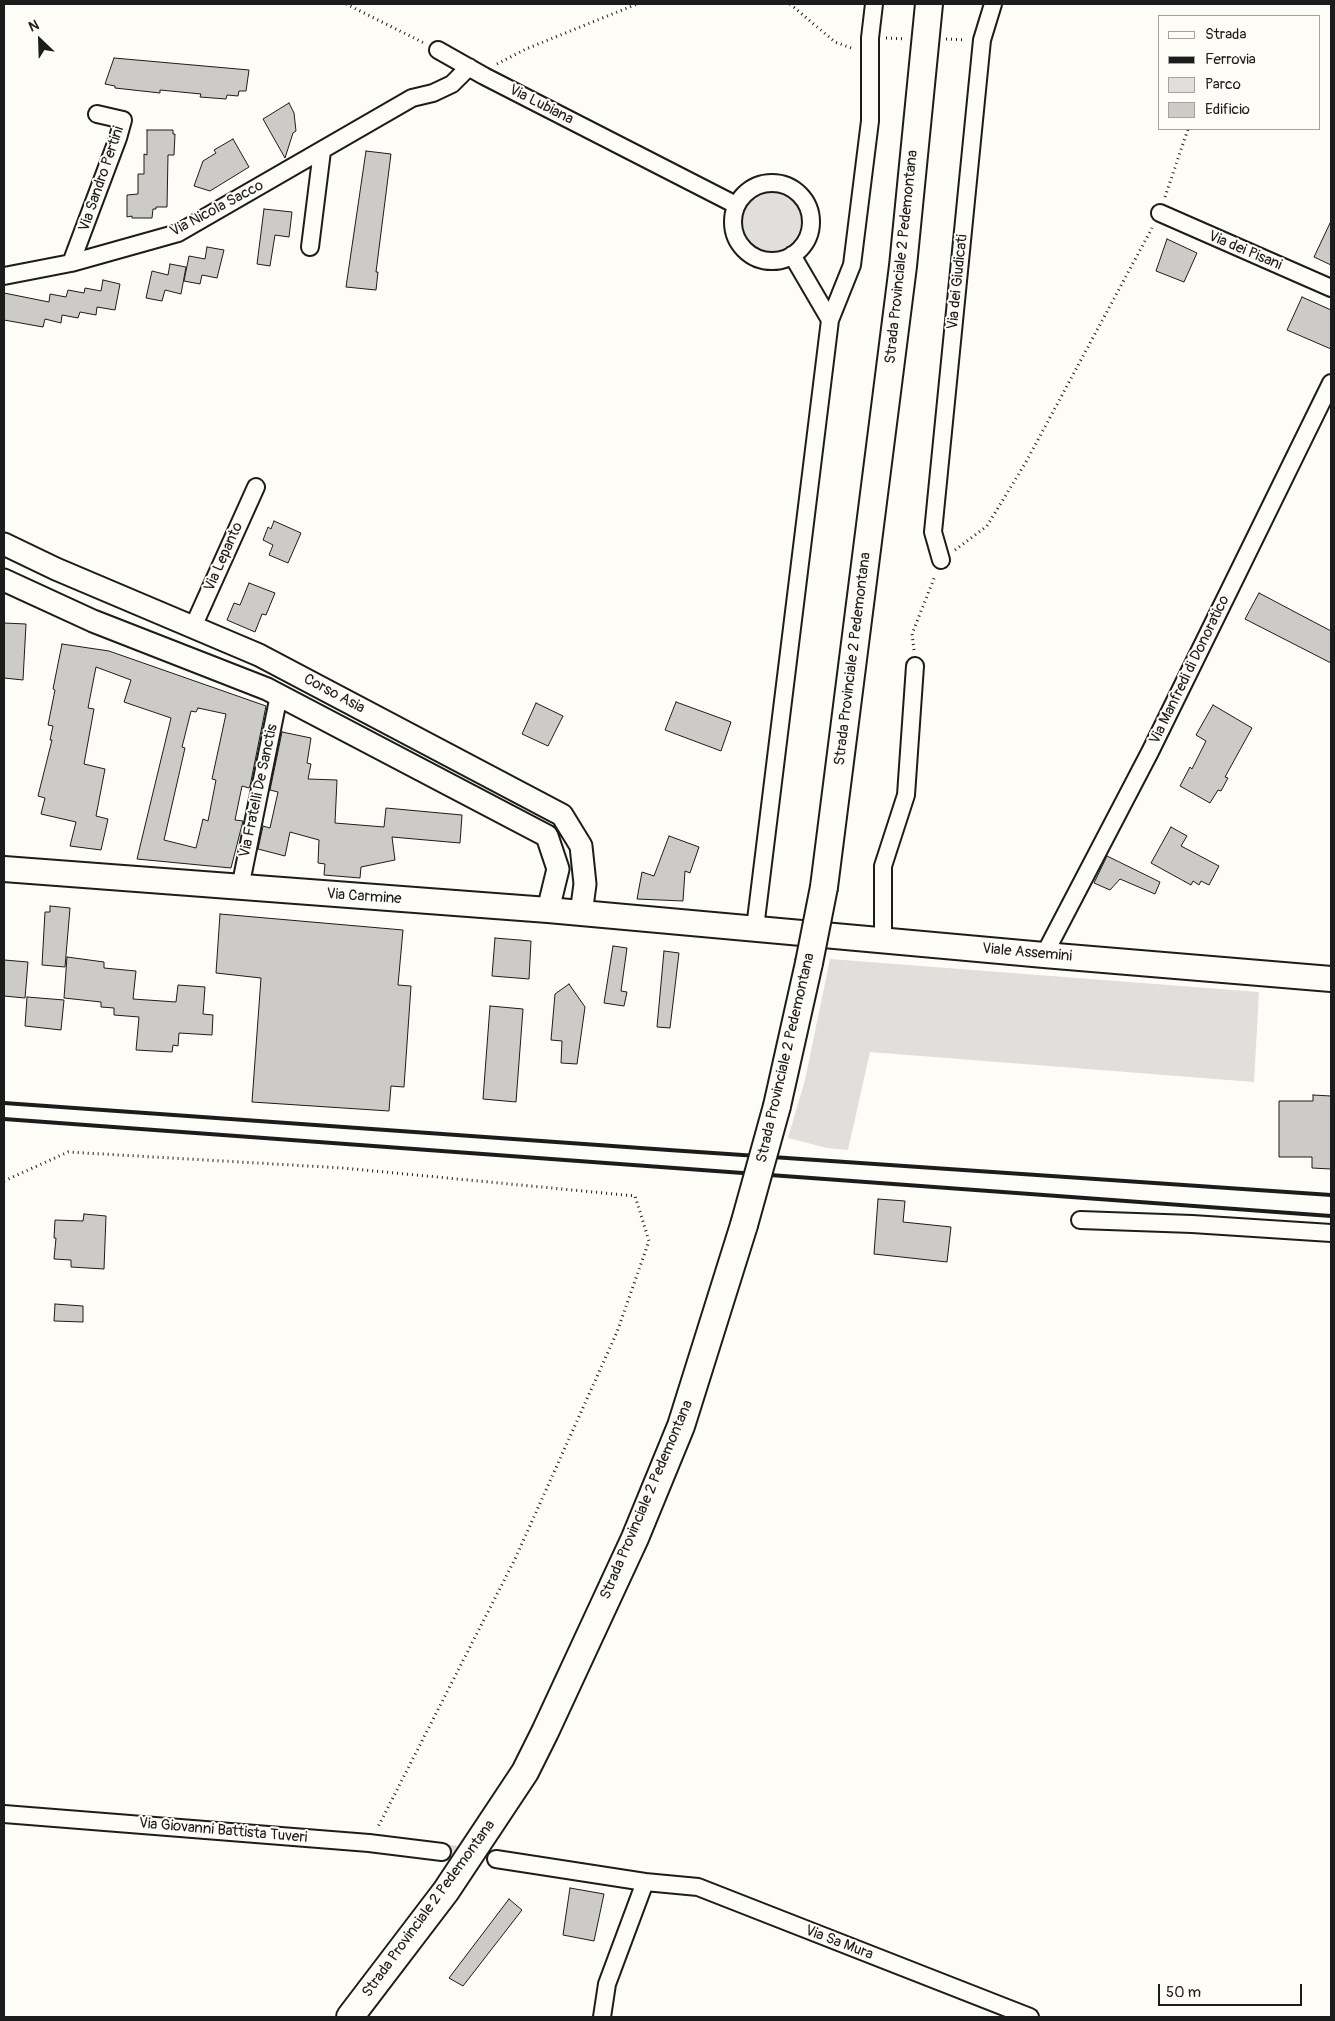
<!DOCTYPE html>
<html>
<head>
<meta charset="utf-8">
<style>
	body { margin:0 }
	#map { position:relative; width:1335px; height:2021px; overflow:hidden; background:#fdfcf7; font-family:Pangolin,sans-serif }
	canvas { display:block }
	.frame { position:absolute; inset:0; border:5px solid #1c1c1c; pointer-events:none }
	.legend { position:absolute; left:1158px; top:15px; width:162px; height:115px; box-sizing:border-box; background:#fdfcf7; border:1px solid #a3a29f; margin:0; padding:6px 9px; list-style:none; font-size:15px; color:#1c1c1c }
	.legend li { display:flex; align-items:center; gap:10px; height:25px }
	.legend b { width:25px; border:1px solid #a3a29f }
	.north { position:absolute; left:15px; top:15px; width:50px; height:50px; -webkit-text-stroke:4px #fdfcf7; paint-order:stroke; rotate:336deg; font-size:14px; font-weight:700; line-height:20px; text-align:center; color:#1c1c1c }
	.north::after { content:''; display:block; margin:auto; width:18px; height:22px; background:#1c1c1c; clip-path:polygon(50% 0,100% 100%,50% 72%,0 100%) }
	.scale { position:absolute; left:1158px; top:1984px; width:144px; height:22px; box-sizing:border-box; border:2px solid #1c1c1c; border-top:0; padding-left:6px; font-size:15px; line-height:18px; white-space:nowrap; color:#1c1c1c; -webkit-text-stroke:4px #fdfcf7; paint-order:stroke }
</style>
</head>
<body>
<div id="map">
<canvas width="1335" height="2021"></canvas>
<div class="frame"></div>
<ul class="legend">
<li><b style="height:6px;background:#fdfcf7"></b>Strada</li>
<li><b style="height:6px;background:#1c1c1c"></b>Ferrovia</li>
<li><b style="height:14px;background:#e0dfdb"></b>Parco</li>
<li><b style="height:14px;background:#cccbc8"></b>Edificio</li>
</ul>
<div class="north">N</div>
<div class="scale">50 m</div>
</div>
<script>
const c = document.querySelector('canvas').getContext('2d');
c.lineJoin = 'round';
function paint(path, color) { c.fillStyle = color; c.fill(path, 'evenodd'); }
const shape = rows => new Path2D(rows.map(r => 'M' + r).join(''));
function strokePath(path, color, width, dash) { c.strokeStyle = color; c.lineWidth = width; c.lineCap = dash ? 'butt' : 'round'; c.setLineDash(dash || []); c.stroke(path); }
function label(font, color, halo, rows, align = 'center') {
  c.font = font + ' Pangolin,sans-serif'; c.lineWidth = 4; c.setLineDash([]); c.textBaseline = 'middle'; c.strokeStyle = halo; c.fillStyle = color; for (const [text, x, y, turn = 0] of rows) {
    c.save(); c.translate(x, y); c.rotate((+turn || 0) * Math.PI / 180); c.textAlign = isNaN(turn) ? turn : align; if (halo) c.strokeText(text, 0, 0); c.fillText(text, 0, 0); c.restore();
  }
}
paint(shape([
	'741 221a30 30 0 1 1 60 0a30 30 0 1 1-60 0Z',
	[830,959,1259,992,1254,1082,870,1052,848,1150,827,1148,788,1138,805,1080]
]), '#e0dfdb');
const building = shape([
	[114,58,249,70,246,91,239,91,238,96,227,95,226,99,200,97,201,94,160,90,160,93,115,88,115,86,105,84,114,58],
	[289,103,294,113,296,131,293,133,285,158,263,119,289,103],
	[147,130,173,130,173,134,175,134,174,155,168,155,167,207,156,207,156,209,153,209,152,218,132,218,132,216,127,217,127,195,138,194,138,174,144,174,144,154,147,155,147,130],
	[233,139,249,167,210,191,194,186,203,161,216,153,214,150,233,139],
	[366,151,391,154,376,272,378,272,376,290,346,287,366,151],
	[264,209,292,212,289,237,275,235,270,266,257,264,264,209],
	[1331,221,1331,265,1314,257,1331,221],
	[1167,239,1197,253,1184,282,1156,271,1167,239],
	[207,247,224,250,217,278,202,275,200,284,184,281,189,256,205,259,207,247],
	[170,264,186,267,181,294,165,290,162,301,146,298,152,271,168,275,170,264],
	[103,280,120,284,115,310,97,307,96,315,80,312,78,318,62,315,61,323,45,319,43,327,4,320,4,293,49,302,50,294,66,297,68,290,84,293,85,288,101,291,103,280],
	[1302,297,1331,310,1331,349,1287,330,1302,297],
	[274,521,301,533,288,563,269,555,273,545,263,540,268,527,271,529,274,521],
	[249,583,275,593,266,615,262,614,255,632,227,620,234,603,240,605,249,583],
	[1259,593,1331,631,1331,663,1245,619,1259,593],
	[4,623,26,624,23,680,4,678,4,623],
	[62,644,109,651,266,706,250,786,249,788,242,786,235,820,243,821,231,868,137,859,171,718,124,702,131,680,96,667,88,708,94,709,84,764,105,769,96,816,108,819,101,850,70,846,76,822,41,814,45,798,38,796,52,740,50,740,53,726,48,725,55,690,53,689,62,644],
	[198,708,226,714,212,779,216,780,208,821,203,819,196,848,164,840,185,748,182,747,191,711,196,712,198,708],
	[676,702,731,722,721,751,665,730,676,702],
	[536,703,563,716,548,746,522,734,536,703],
	[1213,705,1252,728,1225,777,1228,778,1221,791,1218,790,1210,803,1180,786,1190,767,1192,769,1206,741,1196,735,1213,705],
	[282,732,311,738,307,763,311,764,308,779,337,780,335,823,384,827,386,808,462,815,460,843,392,837,395,860,361,867,360,878,324,875,325,864,318,863,319,840,290,832,285,856,258,849,263,826,270,828,278,792,270,790,282,732],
	[1171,827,1187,836,1181,846,1219,866,1209,885,1201,881,1199,885,1193,881,1191,885,1151,863,1171,827],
	[669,836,699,847,690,873,685,871,683,901,637,899,642,872,654,876,669,836],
	[1107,856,1160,882,1155,894,1120,879,1110,890,1094,883,1107,856],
	[50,906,70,908,65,967,42,965,45,912,50,912,50,906],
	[220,914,403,930,398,985,411,986,404,1087,391,1086,389,1111,252,1102,261,978,216,973,220,914],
	[495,938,531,941,529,979,492,976,495,938],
	[613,946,627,948,621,991,627,992,624,1006,604,1003,613,946],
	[664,951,679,953,670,1028,657,1027,664,951],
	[67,957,104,962,104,968,136,971,133,999,176,1002,178,985,205,987,203,1014,213,1015,212,1035,179,1033,178,1046,173,1045,172,1052,136,1050,139,1017,114,1015,114,1008,101,1007,101,1002,64,998,67,957],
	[4,960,28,962,25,998,4,996,4,960],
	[569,984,585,1007,577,1064,561,1063,562,1041,551,1040,555,994,569,984],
	[27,997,64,1000,61,1030,25,1026,27,997],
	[490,1006,523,1009,516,1102,483,1099,490,1006],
	[1313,1095,1331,1096,1331,1169,1312,1168,1312,1157,1279,1157,1279,1101,1313,1101,1313,1095],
	[878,1199,905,1201,903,1222,951,1227,947,1262,874,1254,878,1199],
	[84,1214,106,1216,104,1269,71,1267,71,1260,54,1259,56,1238,54,1238,55,1220,83,1221,84,1214],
	[55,1304,83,1306,83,1322,54,1321,55,1304],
	[570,1888,604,1894,594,1941,563,1935,570,1888],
	[509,1899,522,1910,463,1986,449,1978,509,1899]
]);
paint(building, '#cccbc8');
strokePath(building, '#1c1c1c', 1);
strokePath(shape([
	[442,1852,496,1859]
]), '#dbdad6', 16, [16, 8]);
const minor = shape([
	[438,50,484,76,736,205],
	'733 222a39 39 0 1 1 78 0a39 39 0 1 1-78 0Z',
	[1160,213,1331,288],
	[310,247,322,151],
	[71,263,118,138,123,120,97,114],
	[4,276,71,263,178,233,412,98,433,93,452,84,469,67],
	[830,320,852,265,870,121,870,38,874,4],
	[941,560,933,532,982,40,993,4],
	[193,627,256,487],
	[240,888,279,695],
	[755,928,830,320,792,255],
	[883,940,883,866,906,795,915,666],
	[1044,955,1150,752,1331,383],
	[1080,1220,1192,1224,1331,1233],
	[4,1814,369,1843,442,1852],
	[496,1859,645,1882,607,1984,602,2017],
	[645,1882,698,1887,1030,2017]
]);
const tertiary = shape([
	[4,544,56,569,259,655,562,815,581,846,585,884,581,914],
	[4,580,93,621,267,689,547,836,558,869,548,910]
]);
const secondary = shape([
	[4,869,548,910,1044,955,1331,979]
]);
const primary = shape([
	[824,887,903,266,929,4],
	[777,1106,809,963],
	[350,2017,446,1891,525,1772,545,1732,635,1538,681,1426,744,1225]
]);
strokePath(minor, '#1c1c1c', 20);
strokePath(tertiary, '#1c1c1c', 25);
strokePath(secondary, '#1c1c1c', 28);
strokePath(primary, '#1c1c1c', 30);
strokePath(shape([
	[346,4,424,43],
	[790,4,835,42,854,49],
	[886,38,905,39],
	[946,39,965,40],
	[497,64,526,49,637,4],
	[1165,197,1188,129],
	[955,550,987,526,1026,462,1152,228],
	[914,650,912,634,935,576],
	[4,1181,68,1152,343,1168,635,1196,649,1241,617,1332,515,1559,378,1827]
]), '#1c1c1c', 3, [1, 4]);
strokePath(minor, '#fdfcf7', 16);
strokePath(tertiary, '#fdfcf7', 21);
strokePath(secondary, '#fdfcf7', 24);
strokePath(primary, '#fdfcf7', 26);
strokePath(shape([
	[4,1103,669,1150,1331,1195],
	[4,1119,1331,1216]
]), '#1c1c1c', 4);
const primaryBridge = shape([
	[809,963,824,887],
	[744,1225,777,1106]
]);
strokePath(primaryBridge, '#1c1c1c', 30, []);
strokePath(primaryBridge, '#fdfcf7', 26);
label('15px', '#1c1c1c', '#fdfcf7', [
	["Via Lubiana",541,105,27],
	["Via Sandro Pertini",102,179,-71],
	["Via Nicola Sacco",217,209,-28],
	["Via dei Pisani",1245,251,23],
	["Strada Provinciale 2 Pedemontana",902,257,-84],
	["Via dei Giudicati",958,282,-84],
	["Via Lepanto",224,557,-66],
	["Strada Provinciale 2 Pedemontana",853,659,-83],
	["Via Manfredi di Donoratico",1190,670,-64],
	["Corso Asia",334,694,28],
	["Via Fratelli De Sanctis",259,791,-78],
	["Via Carmine",364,897,4],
	["Viale Assemini",1027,953,5],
	["Strada Provinciale 2 Pedemontana",786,1058,-77],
	["Strada Provinciale 2 Pedemontana",647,1500,-67],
	["Via Giovanni Battista Tuveri",223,1831,5],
	["Strada Provinciale 2 Pedemontana",429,1909,-54],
	["Via Sa Mura",839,1943,21]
]);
</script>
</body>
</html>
